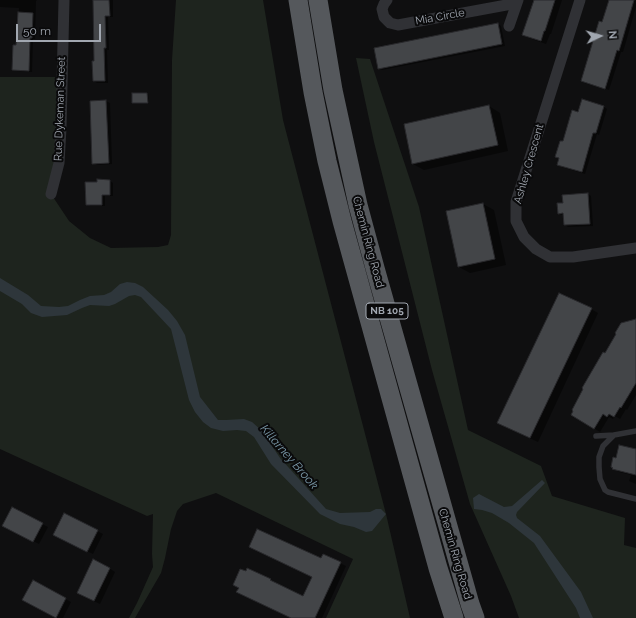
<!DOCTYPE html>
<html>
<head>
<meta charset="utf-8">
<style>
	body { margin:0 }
	#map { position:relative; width:636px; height:618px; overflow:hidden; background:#0f0f10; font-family:Raleway,sans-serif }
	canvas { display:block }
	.north { position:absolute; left:580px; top:16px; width:40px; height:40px; -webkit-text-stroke:3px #0a0a0b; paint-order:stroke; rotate:85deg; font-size:11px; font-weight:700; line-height:16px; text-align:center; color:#a1a7b0 }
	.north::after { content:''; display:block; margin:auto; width:14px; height:18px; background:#a1a7b0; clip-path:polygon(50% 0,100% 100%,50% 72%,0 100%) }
	.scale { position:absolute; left:16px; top:24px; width:85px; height:18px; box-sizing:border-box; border:2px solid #a1a7b0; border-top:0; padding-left:5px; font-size:12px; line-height:14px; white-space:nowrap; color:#a1a7b0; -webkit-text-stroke:3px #0a0a0b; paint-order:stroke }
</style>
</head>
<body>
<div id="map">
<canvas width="636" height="618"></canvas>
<div class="north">N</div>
<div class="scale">50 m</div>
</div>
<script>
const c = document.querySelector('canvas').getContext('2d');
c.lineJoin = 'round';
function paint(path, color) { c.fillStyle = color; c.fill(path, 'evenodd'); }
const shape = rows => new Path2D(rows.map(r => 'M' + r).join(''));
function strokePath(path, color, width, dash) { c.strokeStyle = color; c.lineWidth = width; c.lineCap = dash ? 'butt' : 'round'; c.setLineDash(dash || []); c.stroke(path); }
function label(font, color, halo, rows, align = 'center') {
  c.font = font + ' Raleway,sans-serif'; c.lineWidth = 4; c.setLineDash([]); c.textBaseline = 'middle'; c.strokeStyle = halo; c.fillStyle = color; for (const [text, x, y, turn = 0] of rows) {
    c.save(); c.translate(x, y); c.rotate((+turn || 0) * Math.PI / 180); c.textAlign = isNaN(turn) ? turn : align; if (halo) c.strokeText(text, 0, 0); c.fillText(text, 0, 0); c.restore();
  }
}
paint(shape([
	[176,0,263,0,283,120,386,514,410,618,326,618,353,559,216,493,183,504,177,511,171,529,165,558,161,573,135,618,129,618,137,603,153,567,152,554,153,514,147,516,24,460,0,449,0,77,62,77,51,194,69,221,90,238,111,248,158,247,168,245,171,235,172,60],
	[356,58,370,59,419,207,468,430,541,466,552,496,625,518,624,545,636,548,636,618,519,618,511,596,470,504,432,370,374,142]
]), '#1e241e');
paint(shape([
	[0,278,28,295,41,306,59,307,68,306,80,300,90,296,104,295,111,292,120,284,127,282,135,283,143,287,168,310,177,321,185,335,200,397,218,420,226,420,244,419,252,422,262,431,280,458,326,509,340,513,370,512,376,509,381,509,386,514,372,531,366,532,354,527,340,524,320,514,271,464,254,437,246,431,237,430,223,431,211,428,203,422,195,412,189,400,171,329,141,297,135,295,129,296,115,304,109,306,90,305,82,308,67,315,42,317,31,313,22,304,0,291],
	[542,480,545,483,517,512,516,515,517,518,540,536,581,592,593,618,580,618,576,608,534,543,509,523,492,513,482,510,474,509,473,498,479,494,504,507,512,506]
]), '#2e363b');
paint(shape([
	[0,0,37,0,36,1,35,39,33,39,32,72,17,71,14,70,17,46,19,8,0,7],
	[94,0,113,0,113,17,108,17,109,50,107,50,108,83,97,83,94,81,95,62],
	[535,0,562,0,551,34,550,34,546,44,529,38,523,35],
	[610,0,636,0,636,7,623,52,621,52,609,90,585,83,582,81],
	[498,24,501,26,505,46,382,70,379,68],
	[147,94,148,94,149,103,135,103,133,102],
	[106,101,110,103,112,164,97,165,93,163],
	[489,106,500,113,508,151,424,170,413,164],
	[604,107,607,109,599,135,597,134,585,174,562,167,558,165,564,143,579,113],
	[110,181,113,183,113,196,105,196,105,206,91,206,87,204],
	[588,194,591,196,593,226,568,227,565,225,564,215,562,215,559,213,564,204],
	[483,204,494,210,506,265,470,273,459,267],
	[591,309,598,313,538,442,506,427],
	[636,320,636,395,627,410,626,409,620,419,615,416,613,419,609,417,600,432,572,415,605,355],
	[636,450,636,484,629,481,631,475,619,472,614,468,616,459],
	[42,524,48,527,39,544,9,529],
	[97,531,103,534,93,554,60,538],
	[323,555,346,566,322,618,292,618,240,588,270,580,276,583,275,583,304,597],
	[109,568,115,572,100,604,83,596],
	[33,582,71,602,63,618,57,618,23,600]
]), '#0007');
const building = shape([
	[93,0,109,0,110,16,105,16,106,48,104,48,105,81,93,81,92,61,94,61,93,0],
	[534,0,555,0,545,31,544,31,541,41,522,35,534,0],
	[609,0,634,0,619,51,617,50,605,89,581,81,599,21,602,22,603,19,609,0],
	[18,12,33,13,32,38,30,38,29,71,12,70,13,45,16,45,18,12],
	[498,23,502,44,378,69,374,48,498,23],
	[132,93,147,93,148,103,132,103,132,93],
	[582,99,604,106,596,133,593,133,582,172,557,165,559,158,555,157,560,141,563,141,572,110,578,112,582,99],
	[106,100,109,163,92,164,90,101,106,100],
	[489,105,498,145,412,164,404,124,489,105],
	[97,179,110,180,110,195,102,195,102,205,86,205,85,182,97,182,97,179],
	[588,193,590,224,564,225,563,213,558,214,557,203,563,203,562,195,588,193],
	[483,203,495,259,458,267,446,211,483,203],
	[559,293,592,308,530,438,497,423,559,293],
	[636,319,636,383,621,408,620,407,614,417,609,414,607,417,603,414,594,429,571,415,573,411,572,410,583,389,582,388,603,352,605,353,616,334,615,333,621,323,636,319],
	[619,445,636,449,636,475,612,469,613,468,611,467,613,457,616,458,619,445],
	[12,507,43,523,33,542,2,526,12,507],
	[64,513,98,530,87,552,53,535,64,513],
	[257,529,321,558,323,554,341,562,315,618,291,618,236,592,239,588,233,585,240,569,246,571,247,568,271,579,270,580,303,596,312,577,249,547,257,529],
	[93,559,110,568,94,601,77,593,93,559],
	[33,580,66,598,56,618,22,600,33,580]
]);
paint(building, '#434548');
strokePath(building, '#29292c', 1);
strokePath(shape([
	[636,431,614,435,603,446,599,457,599,467,600,479,605,490,608,492,636,499],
	[596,436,614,435]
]), '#303135', 5.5);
strokePath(shape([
	[387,0,384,4,382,9,384,17,390,23,398,25,517,3],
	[580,0,516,202,516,221,524,237,536,249,550,257,573,257,636,248],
	[509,26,518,0],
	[51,194,59,163,61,128,64,0]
]), '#303135', 11);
strokePath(shape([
	[298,0,313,92,327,161,342,221,438,568,454,618],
	[318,0,333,90,358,205,375,268,470,604,475,618]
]), '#55585c', 19);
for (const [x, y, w] of [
	[387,311,42]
]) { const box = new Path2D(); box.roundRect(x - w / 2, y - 8, w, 16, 3); c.fillStyle = '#0a0a0b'; c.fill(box); strokePath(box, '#a1a7b0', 1); }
label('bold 10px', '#a1a7b0', null, [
	["NB 105",387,311]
]);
label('11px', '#a1a7b0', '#0a0a0b', [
	["Mia Circle",440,17,-10],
	["Rue Dykeman Street",60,109,-88],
	["Ashley Crescent",529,164,-74],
	["Chemin Ring Road",368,242,75],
	["Chemin Ring Road",455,554,74]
]);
label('italic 12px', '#7a98a8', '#0a0a0b', [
	["Killarney Brook",289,457,49]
]);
</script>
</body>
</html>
